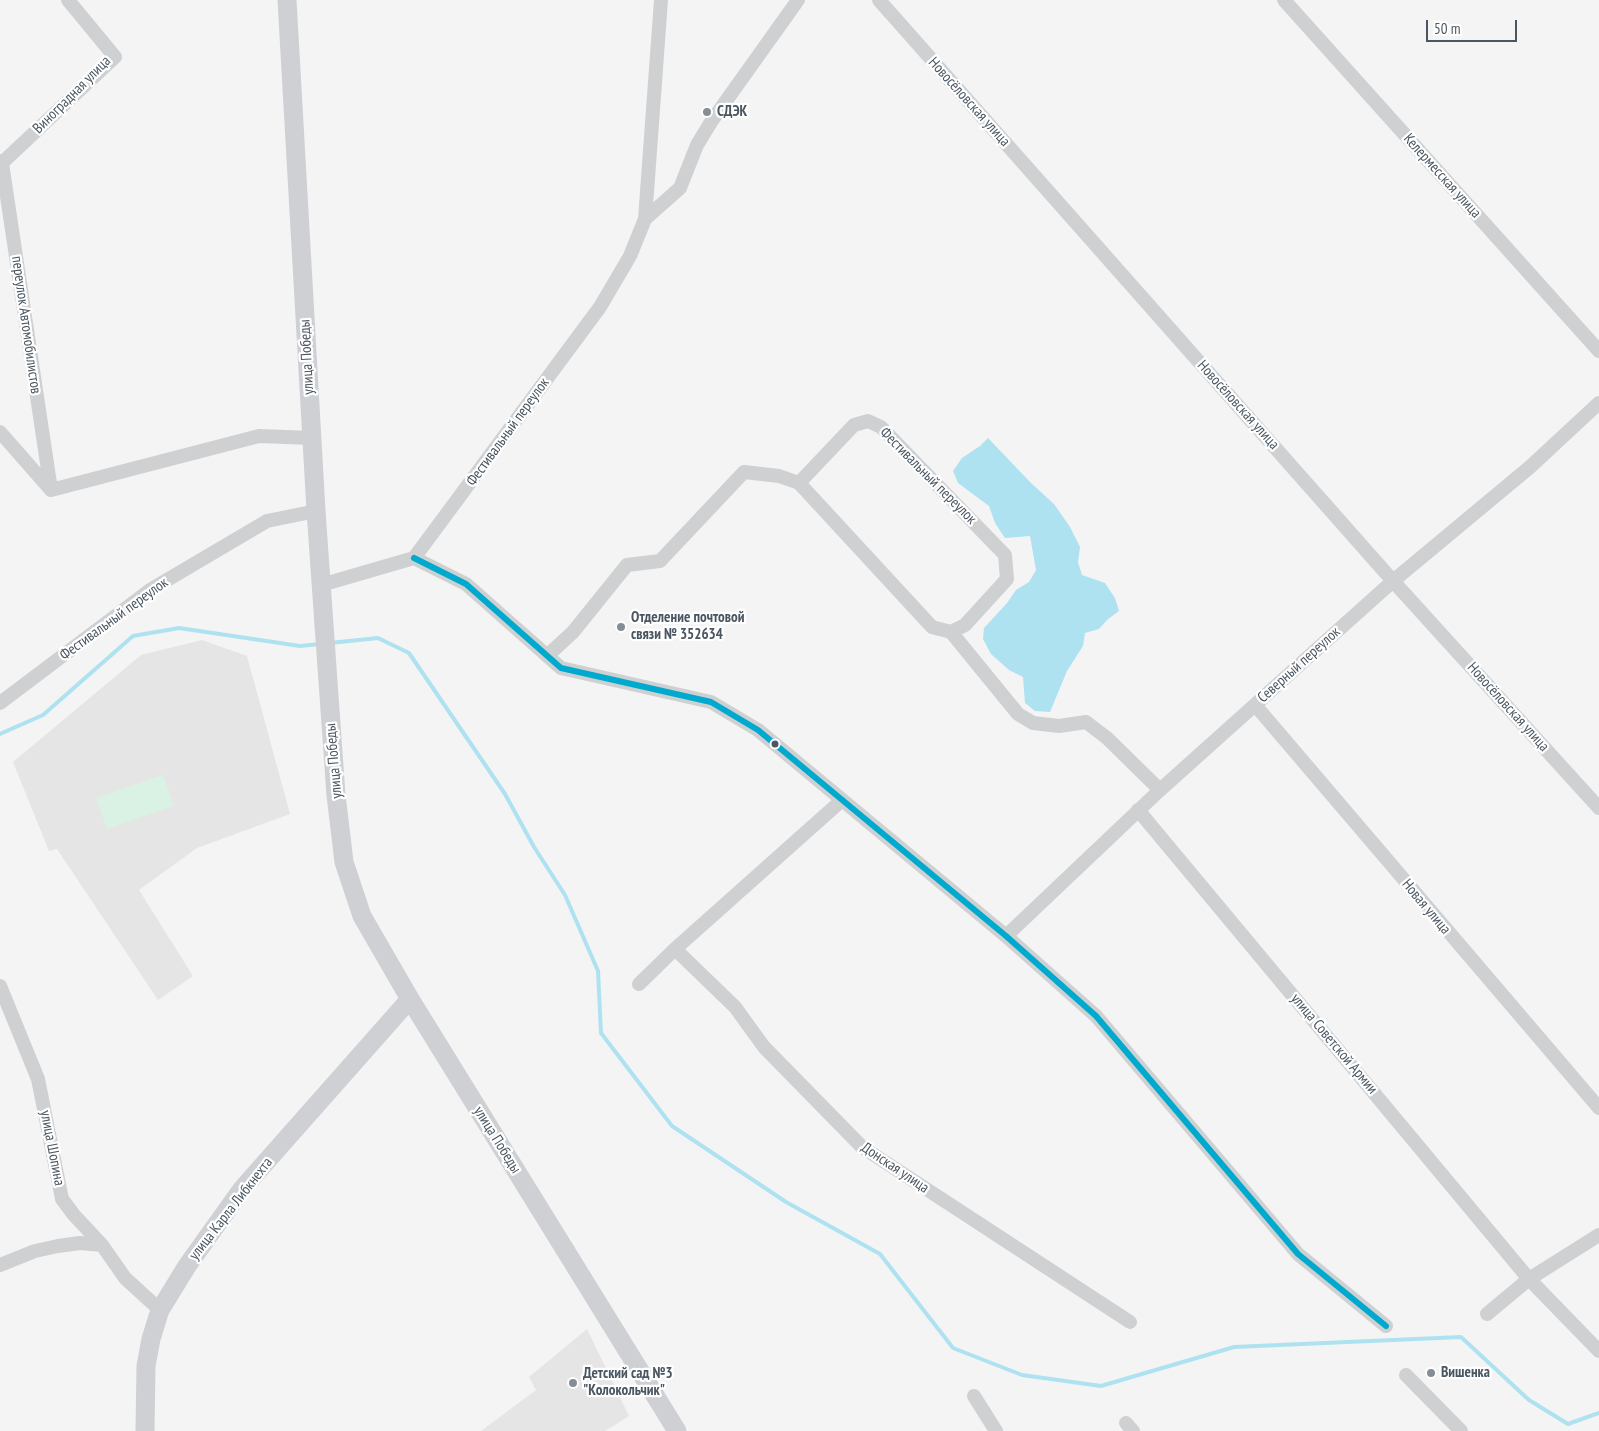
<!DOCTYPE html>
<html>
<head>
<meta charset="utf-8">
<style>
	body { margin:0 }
	#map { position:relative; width:1599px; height:1431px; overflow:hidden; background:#f4f4f4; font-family:"PT Sans Narrow",sans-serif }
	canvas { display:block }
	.scale { position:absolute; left:1426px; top:20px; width:91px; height:22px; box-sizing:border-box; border:2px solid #4a5661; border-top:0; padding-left:6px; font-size:15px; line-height:18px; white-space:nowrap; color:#4a5661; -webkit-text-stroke:4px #fff; paint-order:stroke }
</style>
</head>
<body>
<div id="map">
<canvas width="1599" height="1431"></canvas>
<div class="scale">50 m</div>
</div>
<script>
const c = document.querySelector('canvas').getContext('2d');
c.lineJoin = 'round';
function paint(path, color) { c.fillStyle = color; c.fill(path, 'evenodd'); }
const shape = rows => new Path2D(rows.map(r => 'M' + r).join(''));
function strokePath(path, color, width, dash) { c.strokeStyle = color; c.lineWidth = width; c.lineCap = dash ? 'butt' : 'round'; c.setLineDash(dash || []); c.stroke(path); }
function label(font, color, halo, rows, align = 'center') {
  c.font = font + ' "PT Sans Narrow",sans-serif'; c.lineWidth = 4.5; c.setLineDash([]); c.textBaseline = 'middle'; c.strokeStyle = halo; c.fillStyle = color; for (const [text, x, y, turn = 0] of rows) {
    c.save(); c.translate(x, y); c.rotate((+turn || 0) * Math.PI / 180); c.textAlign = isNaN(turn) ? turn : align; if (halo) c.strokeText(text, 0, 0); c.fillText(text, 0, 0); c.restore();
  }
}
paint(shape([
	[202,640,247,656,290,814,197,848,139,890,193,976,158,1000,57,849,49,851,13,762,141,655],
	[587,1329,629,1416,605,1431,481,1431,536,1390,529,1377]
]), '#e6e5e6');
paint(shape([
	[163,775,174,806,107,829,96,798]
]), '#d9f2e3');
paint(shape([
	[988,438,1031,483,1054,504,1070,527,1080,547,1078,562,1082,575,1105,583,1115,598,1119,611,1108,619,1099,629,1085,633,1083,646,1067,671,1050,712,1035,711,1025,703,1023,677,1009,670,991,654,983,639,984,628,1007,603,1016,590,1029,582,1036,570,1030,536,1005,538,995,523,989,506,958,483,953,471,962,458,980,446]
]), '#aee2f0');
strokePath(shape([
	[330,643,378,638,409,653,505,794,534,847,565,895,598,971,601,1033,672,1126,786,1202,880,1254,953,1348,1022,1375,1101,1386,1234,1347,1461,1337,1529,1400,1568,1424,1599,1413],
	[0,734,43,715,133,636,179,628,300,646,320,644]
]), '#aee2f0', 4);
strokePath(shape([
	[879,0,1393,581,1599,808],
	[1284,0,1599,351],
	[0,161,2,163,51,490],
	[2,163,115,57,68,0],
	[645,219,680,188,697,145,711,122,798,0],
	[0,432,50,489],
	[51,490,259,436,312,438],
	[414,558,466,584,561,668,711,702,758,730,1006,936,1096,1016,1298,1254,1386,1326],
	[321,585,414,558,600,307,630,256,645,219,661,0],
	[951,632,965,625,1007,579,1005,555,881,427,868,421,854,425,799,483,932,627,951,632,1018,714,1033,723,1059,726,1086,722,1107,738,1160,790],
	[547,656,573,632,627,565,660,561,744,472,779,476,799,483],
	[0,703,150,590,267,521,316,511],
	[1255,705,1599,1108],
	[1138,810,1529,1279,1599,1351],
	[1006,936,1160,790,1393,581,1530,467,1599,403],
	[675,949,735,1007,764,1047,862,1147,1130,1322],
	[639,984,675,949,841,801],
	[0,986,38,1079,62,1199,74,1215,102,1245,125,1278,160,1310],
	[0,1265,35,1251,58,1246,80,1243,102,1245],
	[1487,1314,1529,1279,1599,1235],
	[1406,1375,1461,1431],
	[974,1396,996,1431],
	[1126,1423,1133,1431]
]), '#ced0d2', 14);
strokePath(shape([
	[287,0,316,511,336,795,344,862,362,916,410,999,677,1431],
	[145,1431,146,1366,151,1339,160,1310,187,1266,242,1189,410,999]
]), '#ced0d4', 19);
strokePath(shape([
	[414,558,466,584,561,668,711,702,758,730,1006,936,1096,1016,1298,1254,1386,1326]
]), '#00a9ce', 6);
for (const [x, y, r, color] of [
	[707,112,5,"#868d94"],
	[621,627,5,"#868d94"],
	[775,744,4.5,"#4a5661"],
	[1431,1373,5,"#868d94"],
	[573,1383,5,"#868d94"]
]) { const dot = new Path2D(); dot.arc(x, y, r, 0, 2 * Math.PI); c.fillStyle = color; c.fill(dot); strokePath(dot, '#fff', 2); }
label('15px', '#4a5661', '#fff', [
	["Виноградная улица",72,95,-45],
	["Новосёловская улица",969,102,48],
	["Келермесская улица",1442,176,48],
	["переулок Автомобилистов",26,325,82],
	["улица Победы",307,357,-93],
	["Новосёловская улица",1238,405,48],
	["Фестивальный переулок",508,432,-54],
	["Фестивальный переулок",928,476,45],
	["Фестивальный переулок",114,619,-36],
	["Северный переулок",1299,665,-42],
	["Новосёловская улица",1508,707,48],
	["улица Победы",334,761,-95],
	["Новая улица",1426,907,50],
	["улица Советской Армии",1334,1044,50],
	["улица Победы",497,1140,58],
	["улица Шопина",52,1148,79],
	["Донская улица",895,1168,34],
	["улица Карла Либкнехта",231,1209,-52]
]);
label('bold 15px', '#4a5661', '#fff', [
	["СДЭК",717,112],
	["Отделение почтовой",631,618],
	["связи № 352634",631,635],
	["Вишенка",1441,1373],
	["Детский сад №3",583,1374],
	["\"Колокольчик\"",583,1391]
], 'left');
</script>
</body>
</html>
